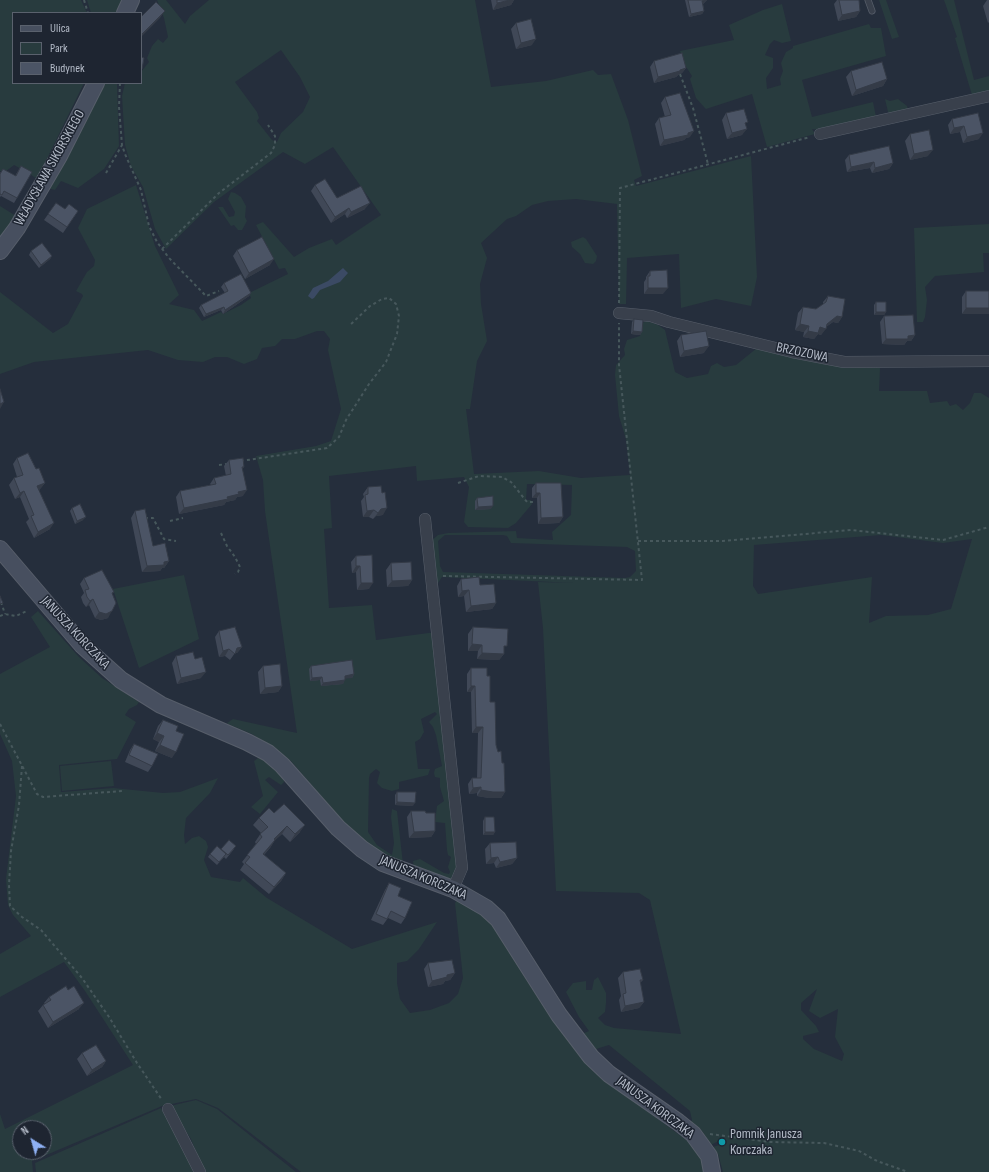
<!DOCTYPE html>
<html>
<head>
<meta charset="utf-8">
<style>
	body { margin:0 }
	#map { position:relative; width:989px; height:1172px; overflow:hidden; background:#252e3c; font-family:"Sofia Sans Condensed",sans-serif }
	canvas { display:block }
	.legend { position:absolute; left:12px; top:12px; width:130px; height:72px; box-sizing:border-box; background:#1e2531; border:1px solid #5a616d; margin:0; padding:5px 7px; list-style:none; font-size:12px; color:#b4bbc8 }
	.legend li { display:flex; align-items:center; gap:8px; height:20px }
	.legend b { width:20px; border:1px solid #5a616d }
	.north { position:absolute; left:12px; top:1120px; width:40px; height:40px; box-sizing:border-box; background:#1e2531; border:1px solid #5a616d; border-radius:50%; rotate:323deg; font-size:11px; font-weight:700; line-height:16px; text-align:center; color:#b4bbc8 }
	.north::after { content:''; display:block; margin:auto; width:14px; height:18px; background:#8eb0f3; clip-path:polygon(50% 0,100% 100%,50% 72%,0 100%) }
</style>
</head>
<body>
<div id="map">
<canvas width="989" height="1172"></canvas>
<ul class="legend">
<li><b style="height:5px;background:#474f5f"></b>Ulica</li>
<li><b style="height:11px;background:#283b3e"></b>Park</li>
<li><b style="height:11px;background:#4b5465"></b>Budynek</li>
</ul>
<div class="north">N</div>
</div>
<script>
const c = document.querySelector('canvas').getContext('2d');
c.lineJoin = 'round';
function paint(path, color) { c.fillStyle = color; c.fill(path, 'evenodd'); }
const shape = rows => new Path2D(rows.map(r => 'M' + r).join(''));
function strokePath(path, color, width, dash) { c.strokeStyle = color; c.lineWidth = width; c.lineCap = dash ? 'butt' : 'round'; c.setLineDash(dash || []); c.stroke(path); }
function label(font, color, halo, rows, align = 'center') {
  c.font = font + ' "Sofia Sans Condensed",sans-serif'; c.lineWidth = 3; c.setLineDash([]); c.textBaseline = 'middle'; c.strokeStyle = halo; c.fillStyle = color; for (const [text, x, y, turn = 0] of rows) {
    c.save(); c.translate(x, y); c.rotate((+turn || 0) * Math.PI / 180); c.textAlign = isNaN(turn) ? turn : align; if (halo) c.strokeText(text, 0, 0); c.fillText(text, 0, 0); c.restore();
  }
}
paint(shape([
	[0,0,81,0,87,13,13,13,13,83,84,83,37,179,27,172,14,165,5,172,0,171],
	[87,0,124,0,120,13,91,13],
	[157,0,166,0,185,24,190,16,209,0,475,0,491,87,546,81,593,70,598,75,611,74,628,120,642,176,634,180,636,186,751,156,757,277,751,306,716,299,681,308,679,254,627,258,626,304,619,304,617,204,576,199,548,201,532,205,516,216,507,219,481,243,487,258,480,284,481,304,487,341,477,361,470,409,466,409,474,474,539,471,581,478,630,475,626,439,619,416,615,375,616,365,625,355,624,349,627,340,640,336,642,323,647,321,658,325,665,330,675,372,687,378,708,374,711,366,717,363,724,367,736,365,757,348,838,366,880,368,879,391,927,391,930,403,947,401,950,406,956,404,963,410,970,403,974,393,981,393,989,398,989,1172,723,1172,718,1154,713,1147,725,1143,722,1139,711,1145,702,1131,691,1122,692,1120,690,1111,609,1045,596,1049,582,1034,589,1031,579,1017,566,992,573,983,586,981,586,990,592,990,594,980,598,977,606,993,606,1003,605,1012,598,1018,605,1025,614,1028,681,1034,650,900,639,893,556,891,543,628,538,582,575,583,442,577,438,583,436,583,431,541,438,535,448,533,516,531,517,538,553,540,552,532,571,515,572,485,527,484,526,500,531,500,532,504,516,523,508,528,468,527,464,522,469,487,464,477,417,481,416,466,329,476,332,528,324,529,329,608,372,605,376,640,436,632,459,869,452,881,414,867,413,861,420,859,444,873,449,874,450,872,448,867,451,857,448,855,447,850,445,823,435,822,437,806,444,801,440,787,440,778,435,777,434,773,435,769,442,766,436,735,433,727,429,722,437,714,435,712,421,719,424,732,420,739,415,742,418,769,430,769,428,775,399,782,399,789,392,791,382,788,377,783,380,772,376,769,370,774,369,778,368,832,377,845,392,855,394,843,391,817,392,809,397,811,403,864,376,852,345,824,291,761,275,749,252,734,228,724,227,723,233,719,297,733,265,511,263,480,256,456,316,446,331,441,341,409,328,350,330,339,324,331,317,331,295,339,282,339,275,346,262,348,257,359,244,364,227,357,215,357,203,362,178,360,148,350,34,362,0,374,0,292,53,333,68,324,83,296,82,294,76,291,87,272,94,266,95,260,78,228,87,209,136,185,155,246,179,295,169,304,194,310,202,321,221,312,223,314,241,305,251,298,249,293,288,274,285,268,279,269,256,225,263,222,294,257,309,248,332,239,336,245,381,215,333,147,305,164,283,152,214,202,166,249,155,229,143,187,131,166,125,145,122,96,125,83,141,83,141,72,149,62,147,58,152,46,158,39,163,43,168,37,164,18],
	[281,50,300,77,310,97,303,112,281,133,277,142,272,140,257,121,259,118,257,112,235,82],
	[445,535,503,535,507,536,511,543,627,547,635,551,636,571,630,577,625,578,443,572,440,566,438,541],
	[881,535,943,543,972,539,951,609,928,615,886,616,869,623,872,577,758,594,753,586,754,545],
	[817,989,809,1011,820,1018,838,1009,835,1037,844,1054,842,1061,814,1049,803,1039,803,1036,819,1032,816,1026,801,1010,801,1003],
	[879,0,886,0,899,37,892,39],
	[944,0,954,0,974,80,989,76,989,91,972,95,955,38,957,37],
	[782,4,791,41,782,43,774,40,770,44,765,55,773,58,773,68,766,78,767,89,781,85,780,79,783,71,781,63,786,52,793,48,793,46,869,24,871,28,881,28,886,56,802,80,812,117,873,102,876,117,825,131,812,129,815,134,767,147,752,94,706,109,704,107,696,98,690,79,692,76,685,65,680,51,734,40,729,25,763,10],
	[104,83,117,83,119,146,104,169,78,188,61,181,55,190,47,188],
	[885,99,890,101,898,99,907,106,908,110,891,114,888,112],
	[231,192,235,193,241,197,246,206,245,217,247,221,242,230,238,230,234,225,231,226,218,207,223,207,229,217,234,216,235,212,228,199],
	[0,206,16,216,0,238],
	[989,224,989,253,983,253,984,272,935,276,925,287,927,300,925,317,923,322,917,322,914,228],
	[583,237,586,239,597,256,596,261,593,264,585,263,580,254,572,247,571,242],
	[184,575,199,639,139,668,113,589],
	[38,611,79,657,102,678,139,702,137,705,129,709,125,715,136,722,117,759,59,765,61,792,113,788,163,793,180,792,218,778,210,793,186,818,184,835,185,844,192,838,199,836,206,841,208,847,204,860,211,877,240,882,243,878,267,898,352,949,437,922,419,949,407,961,397,963,397,983,400,999,410,1013,430,1010,449,1003,458,994,463,978,455,903,459,898,479,911,495,928,516,955,534,991,562,1033,593,1071,693,1145,704,1165,706,1172,301,1172,218,1108,196,1099,162,1106,32,1161,33,1172,0,1172,0,1114,5,1129,133,1065,85,991,64,962,0,997,0,954,31,936,13,915,8,905,6,879,16,796,12,761,0,734,0,674,50,647,31,617],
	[20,1128,44,1128,44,1152,20,1152],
	[258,758,264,760,283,777,284,782,281,785,269,777,265,780,278,792,260,814,251,807,263,796,254,761],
	[111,761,114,786,62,791,60,766],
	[196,1100,217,1109,296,1172,204,1172,191,1139,170,1106],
	[161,1108,187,1156,193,1172,36,1172,35,1163]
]), '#283b3e');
paint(shape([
	[343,268,348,273,340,282,320,290,314,298,312,299,308,296,313,288,328,281]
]), '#3b4a64');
const lane = shape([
	[868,0,872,11]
]);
const street = shape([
	[820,134,989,96],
	[619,313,651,316,669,322,792,352,844,362,989,361],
	[425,519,462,868,453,889],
	[168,1109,200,1172]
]);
const secondary = shape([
	[125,13,131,0],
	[0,251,17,228,59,156,96,83],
	[0,549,82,645,121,680,161,705,247,742,268,753,282,765,338,828,362,849,383,863,453,889,486,908,498,919,559,1015,591,1057,609,1074,678,1122,693,1134,709,1156,712,1172]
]);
strokePath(lane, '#575e6a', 7);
strokePath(street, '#575e6a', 12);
strokePath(secondary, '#575e6a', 18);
strokePath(shape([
	[84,0,88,13],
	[680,74,693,108,708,164],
	[120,83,119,107,122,145,125,154,141,190,149,226,157,242,169,258,206,296,219,291],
	[106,173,122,145],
	[162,249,219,193,271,153,275,145,275,136,268,125],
	[619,303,620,188,810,137],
	[241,461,327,448,339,437,346,420,369,384,386,362,397,334,399,316,396,304,389,298,382,299,370,306,349,326],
	[219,465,227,464],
	[458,483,479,476,502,477,511,482,527,502,534,502],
	[145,518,153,518,164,539,176,541],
	[170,521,183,518],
	[221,533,227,546,235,557,240,567,238,572,235,574],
	[638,541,723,541,851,530,943,540,989,527],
	[443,576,642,580,619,365,619,323],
	[1,602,5,614],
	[0,616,5,614,16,616,27,611],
	[0,724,37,794,43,797,122,791],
	[22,766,19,805,11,851,9,885,10,906,22,917,41,930,82,978,109,1017,137,1063,162,1100],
	[710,1134,770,1142,824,1143,859,1151,877,1161,908,1172]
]), '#47585c', 2, [3, 3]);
strokePath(lane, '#39404c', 5.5);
strokePath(street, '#39404c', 11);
strokePath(secondary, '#474f5f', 16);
paint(shape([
	[491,0,514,0,511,5,493,10],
	[685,0,707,0,703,4,704,11,702,14,689,17],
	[837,0,859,0,860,11,856,17,838,21,834,4],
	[987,0,989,0,989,22,988,23,983,6],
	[516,23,532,45,516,49,511,29],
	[654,61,686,68,682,73,678,75,676,77,654,83,650,67],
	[851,71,887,79,883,86,852,96,846,77],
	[665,97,690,137,686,138,684,140,660,146,655,124,659,118,665,117,661,103],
	[726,113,746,125,742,135,727,139,722,120],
	[978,113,979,139,963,143,960,132,950,134,948,125,952,119],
	[910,134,928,156,910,160,905,141],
	[849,155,893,163,889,169,872,173,870,168,847,172,845,160],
	[21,166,17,198,14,203,1,196,0,197,0,173,3,169,15,176],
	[315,185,337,198,365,209,347,218,345,214,331,223,311,191],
	[56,203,65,209,78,211,63,233,44,220],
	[237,250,270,265,245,279,233,256],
	[31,251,52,256,50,259,39,268,29,255],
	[650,271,663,294,644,294,644,282,646,279,646,277],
	[224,283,251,293,249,296,223,314,221,310,204,317,199,308,201,305,225,293,221,287],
	[966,291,989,291,962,314,962,297],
	[828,296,842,317,838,323,833,322,826,327,821,335,818,334,814,339,803,337,804,332,795,330,798,313,803,307,816,309,823,305,823,302],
	[876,302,886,312,884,315,874,315,874,305],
	[884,316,915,335,911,341,907,341,904,345,882,344,880,322],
	[634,319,642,332,640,335,631,334,632,322],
	[681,335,704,353,680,357,677,341],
	[17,458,36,469,45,483,40,489,39,490,50,529,34,538,26,522,29,519,20,497,15,499,9,485,14,478,17,477,13,464],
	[229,460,244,467,242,469,243,496,237,497,235,500,226,502,224,505,179,514,176,497,180,491,211,485,210,484,214,478,226,476,224,466],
	[536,483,563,517,559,523,538,524,537,498,532,498,532,488],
	[368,487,383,515,376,516,373,519,369,517,363,517,361,501,364,497,363,494],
	[477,498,491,509,475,510,475,501],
	[72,508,83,520,75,524,70,511],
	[135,511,153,546,169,561,164,568,162,568,160,571,142,572,131,518],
	[372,555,369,589,357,590,356,572,352,573,351,562,356,556],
	[391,563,412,580,408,586,387,587,386,570],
	[84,578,112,594,108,618,101,620,95,618,89,605,86,607,83,603,81,597,84,593,80,584],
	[461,579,480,585,496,603,492,609,466,612,464,596,458,597,457,586],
	[473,627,504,650,504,654,499,660,477,659,478,651,468,651,468,634],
	[219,631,242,647,237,653,235,653,230,660,225,656,219,657,215,637],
	[176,656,195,659,201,678,177,684,172,663],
	[263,666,282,686,278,692,260,694,258,672],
	[311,666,354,674,352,678,345,678,343,684,321,686,320,680,310,681,309,669],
	[471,668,487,676,490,702,496,745,498,752,502,763,505,792,501,798,489,798,477,796,477,793,469,794,468,784,472,778,477,778,478,733,472,733,471,692,467,692,467,674],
	[163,720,176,731,172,758,155,751,159,742,153,739,158,726],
	[134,744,152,766,148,772,125,762,130,750],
	[397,792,413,806,395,805,395,795],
	[411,811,426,813,435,831,431,837,409,838,407,817],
	[274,813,300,832,290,842,282,834,275,840,270,848,264,855,286,873,281,881,269,894,240,870,244,864,242,862,256,844,255,842,261,833,253,825,259,818],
	[485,817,495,832,493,835,483,835,483,821],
	[490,843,517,858,512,864,496,868,494,863,486,864,485,849],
	[221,849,234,849,226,859,224,857,217,865,208,857,210,854],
	[389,883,398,896,405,918,401,924,388,918,383,925,371,920,385,890],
	[428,963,455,973,450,980,445,981,443,984,428,987,424,969],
	[623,972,643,980,640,983,644,1002,639,1008,621,1012,619,1000,621,996,618,978],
	[49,997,79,1009,48,1028,38,1011,43,1005,45,1004,44,1003],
	[82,1053,106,1061,102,1067,87,1076,77,1059]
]), '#404857');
paint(shape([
	[510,0,514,0,511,5,493,10,497,3],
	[707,0,704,3,700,4,702,1],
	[165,11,160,18,141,37,142,34],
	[704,11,702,14,689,17,691,14],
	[860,11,856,17,838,21,842,15],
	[536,39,532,45,516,49,521,43],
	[686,68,682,73,678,75,676,77,654,83,658,77],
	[887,79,883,86,852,96,856,90],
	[964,126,960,132,950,134,954,128],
	[747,129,742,135,727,139,732,133],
	[694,131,690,137,686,138,684,140,660,146,664,140],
	[983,133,979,139,963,143,967,137],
	[933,150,928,156,910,160,914,154],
	[874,162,870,168,847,172,851,167],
	[893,163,889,169,872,173,875,168],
	[370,203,365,209,347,218,351,212],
	[349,208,345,214,331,223,335,217],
	[52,256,50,259,39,268,41,265],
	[274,259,270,265,245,279,249,273],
	[648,288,668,288,663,294,644,294],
	[251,293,249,296,223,314,225,310],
	[224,307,221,310,204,317,206,314],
	[966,308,989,308,989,314,962,314],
	[876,312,886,312,884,315,874,315],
	[837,316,842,317,838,323,833,322,824,328,826,329,821,335,818,334,814,339,803,337,808,331,820,327,827,324],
	[800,324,809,326,804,332,795,330],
	[633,331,642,332,640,335,631,334],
	[915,335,911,341,907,341,904,345,882,344,886,339],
	[709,346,704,353,680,357,684,351],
	[4,402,0,409,0,404],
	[45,483,40,489,32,492,37,486],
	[247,490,243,496,237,497,235,500,226,502,224,505,179,514,184,508,227,497,238,492],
	[24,491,20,497,15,499,20,493],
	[536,493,540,493,537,498,532,498],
	[493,506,491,509,475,510,478,507],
	[387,508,383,515,376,516,373,519,381,509],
	[374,510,369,517,363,517,367,511],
	[86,517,83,520,75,524,77,521],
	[563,517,559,523,538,524,541,518],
	[54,523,50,529,34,538,38,532],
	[169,561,164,568,162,568,160,571,142,572,147,566],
	[356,566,360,566,356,572,352,573],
	[412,580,408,586,387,587,392,581],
	[361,583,373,583,369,589,357,590],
	[469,590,464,596,458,597,462,591],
	[93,599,89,605,86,607,90,601],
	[496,603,492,609,466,612,471,606],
	[112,611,108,618,101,620,95,618,99,612],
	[472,644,482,645,478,651,468,651],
	[242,647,237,653,234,653,237,648],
	[229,649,225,656,219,657,223,651],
	[482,653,504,654,499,660,477,659],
	[206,672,201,678,177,684,181,678],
	[354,674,352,678,342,679,345,676],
	[322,677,320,680,310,681,312,678],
	[345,680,343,684,321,686,323,683],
	[282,686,278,692,260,694,265,688],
	[471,686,475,686,471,692,467,692],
	[476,727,483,727,478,733,472,733],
	[157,733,164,736,159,742,153,739],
	[160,745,176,752,172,758,155,751],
	[481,787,477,793,469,794,473,788],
	[481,790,505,792,501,798,489,798,477,796],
	[397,802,415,803,413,806,395,805],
	[305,825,300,832,290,842,295,834],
	[287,826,282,834,269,846,274,839],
	[435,831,431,837,409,838,414,832],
	[485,832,495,832,493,835,483,835],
	[275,840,270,848,257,861],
	[498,857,494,863,486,864,491,858],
	[517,858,512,864,496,868,500,862],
	[286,873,281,881,269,894,274,887],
	[455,973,450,980,445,981,443,984,428,987,432,981,447,975],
	[644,1002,639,1008,621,1012,625,1006],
	[84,1003,79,1009,48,1028,53,1022],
	[106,1061,102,1067,87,1076,92,1070]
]), '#343b47');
const building = shape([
	[497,0,510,0,497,3,497,0],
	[688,0,707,0,702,1,704,11,691,14,688,0],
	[839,0,859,0,860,11,842,15,839,0],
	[156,2,165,11,142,34,141,33,141,17,156,2],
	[531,19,536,39,521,43,516,23,531,19],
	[682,53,686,68,680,70,680,71,658,77,654,61,682,53],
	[141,57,144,58,142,69,141,68,141,57],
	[882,62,887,79,856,90,851,71,882,62],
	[680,93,694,131,688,133,688,135,664,140,659,118,671,115,665,97,680,93],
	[744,109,748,122,745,123,747,129,732,133,726,113,744,109],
	[978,113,983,133,967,137,964,126,954,128,952,119,978,113],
	[929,130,933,150,914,154,910,134,929,130],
	[889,146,893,163,875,168,874,162,851,167,849,155,889,146],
	[21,166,32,172,17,198,4,191,2,195,0,194,0,174,3,169,16,176,21,166],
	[325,179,337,198,361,186,370,203,351,212,349,208,335,217,315,185,325,179],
	[56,203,65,209,69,204,78,211,67,227,48,214,56,203],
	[262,237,274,259,249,273,237,250,262,237],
	[42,243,52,256,41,265,31,251,42,243],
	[667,270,668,288,648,288,648,276,650,276,650,271,667,270],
	[241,274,251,293,225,310,224,307,206,314,201,305,228,291,224,283,241,274],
	[966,291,989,291,989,308,966,308,966,291],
	[828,296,845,299,842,317,837,316,827,324,826,329,820,327,818,333,808,331,809,326,800,324,803,307,816,309,826,302,828,296],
	[876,302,886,302,886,312,876,312,876,302],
	[913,315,915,335,908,336,908,339,886,339,884,316,913,315],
	[634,319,643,320,642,332,633,331,634,319],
	[706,331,709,346,684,351,681,335,706,331],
	[0,389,4,402,0,404,0,389],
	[28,453,36,469,39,468,45,483,37,486,54,523,38,532,31,516,34,515,24,491,20,493,14,478,23,475,17,458,28,453],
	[243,458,244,467,242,467,247,490,238,492,239,494,227,497,228,499,184,508,180,491,216,484,214,478,231,474,229,460,243,458],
	[536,483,561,483,563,517,541,518,540,493,536,493,536,483],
	[381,486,382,493,385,492,387,508,381,509,378,513,374,510,367,511,365,495,368,494,368,487,381,486],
	[493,496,493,506,478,507,477,498,493,496],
	[80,504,86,517,77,521,72,508,80,504],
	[145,509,153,546,165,543,169,561,164,562,164,565,147,566,135,511,145,509],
	[372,555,373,583,361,583,360,566,356,566,356,556,372,555],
	[411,562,412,580,392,581,391,563,411,562],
	[102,570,114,592,112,593,116,603,112,611,106,614,99,612,93,599,90,601,87,597,85,590,89,589,84,578,102,570],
	[479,577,480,585,494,584,496,603,471,606,469,590,462,591,461,579,479,577],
	[0,596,3,603,0,604,0,596],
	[235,627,242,647,237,648,235,654,229,649,223,651,219,631,235,627],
	[473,627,508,629,507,646,504,646,504,654,482,653,482,645,472,644,473,627],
	[193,652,195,659,202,657,206,672,181,678,176,656,193,652],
	[352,660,354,674,345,676,345,680,323,683,322,677,312,678,311,666,352,660],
	[280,664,282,686,265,688,263,666,280,664],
	[471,668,487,668,487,676,490,676,490,702,495,702,496,745,498,752,501,751,502,763,504,763,505,792,493,792,481,790,481,787,473,788,472,778,481,778,483,727,476,727,475,686,471,686,471,668],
	[163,720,178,726,176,731,184,734,176,752,160,745,164,736,157,733,163,720],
	[134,744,158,754,152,766,129,755,134,744],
	[397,792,416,792,415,803,397,802,397,792],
	[284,804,305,825,295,834,287,826,274,839,275,840,263,854,286,873,274,887,245,863,250,857,247,855,262,837,260,834,268,827,259,818,269,808,274,813,284,804],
	[411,811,425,811,426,813,435,813,435,831,414,832,411,811],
	[485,817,494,817,495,832,485,832,485,817],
	[229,840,236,846,228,855,221,849,229,840],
	[516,842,517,858,500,862,498,857,491,858,490,843,516,842],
	[217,846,226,854,219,862,210,854,217,846],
	[389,883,401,888,398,896,412,902,405,918,391,911,387,919,376,914,389,883],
	[452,960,455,973,447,975,447,977,432,981,428,963,452,960],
	[640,969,643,980,640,980,644,1002,625,1006,623,994,626,993,623,972,640,969],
	[66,986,68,990,74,986,84,1003,53,1022,43,1005,51,1000,49,997,66,986],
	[96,1045,106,1061,92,1070,82,1053,96,1045]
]);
paint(building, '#4b5465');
strokePath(building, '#343b47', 1);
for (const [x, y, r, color] of [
	[722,1142,4,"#0f9aa8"]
]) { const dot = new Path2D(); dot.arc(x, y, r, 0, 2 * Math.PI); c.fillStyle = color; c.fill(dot); strokePath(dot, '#1e2531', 1.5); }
label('14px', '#b4bbc8', '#1e2531', [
	["WŁADYSŁAWA SIKORSKIEGO",50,168,-61],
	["BRZOZOWA",802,353,12],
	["JANUSZA KORCZAKA",75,633,47],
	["JANUSZA KORCZAKA",423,878,23],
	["JANUSZA KORCZAKA",655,1108,37]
]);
label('14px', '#b4bbc8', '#1e2531', [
	["Pomnik Janusza",730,1134],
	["Korczaka",730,1150]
], 'left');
</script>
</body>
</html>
